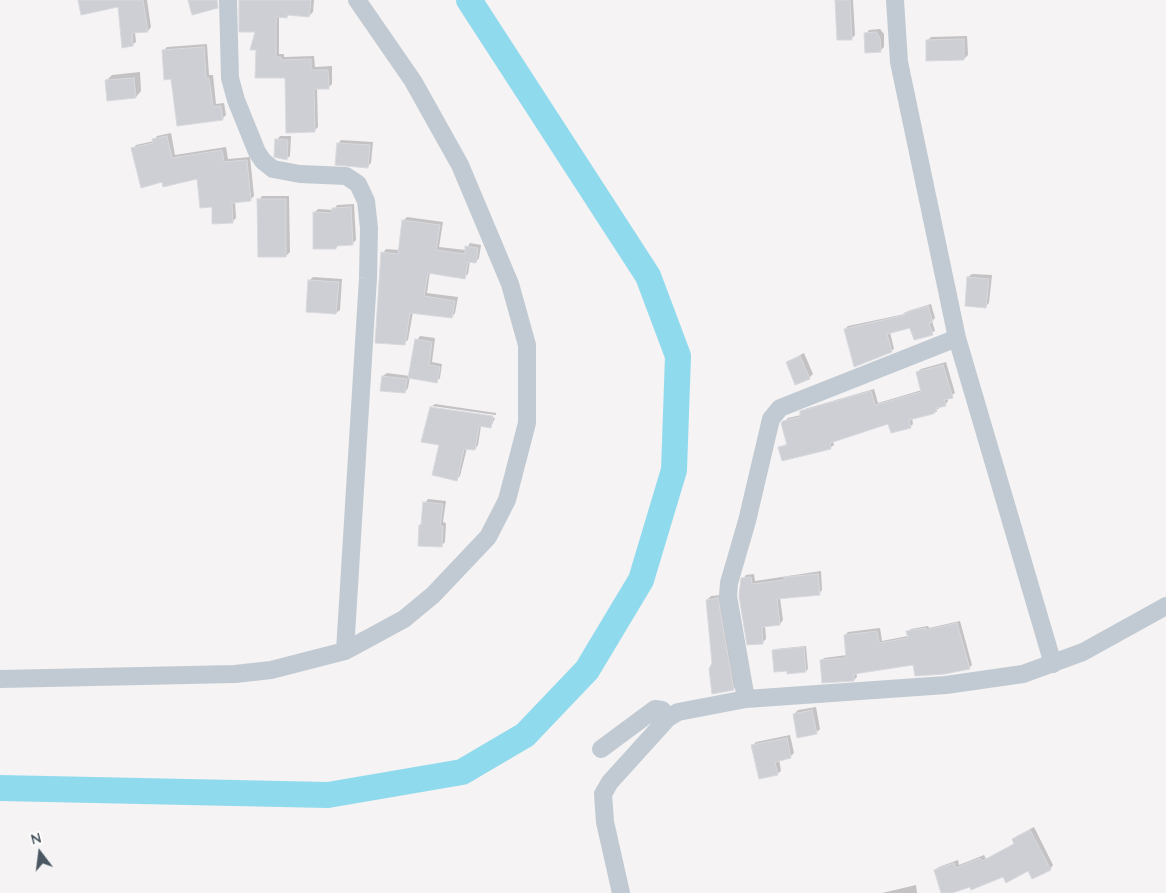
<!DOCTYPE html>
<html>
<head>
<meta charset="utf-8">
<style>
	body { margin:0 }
	#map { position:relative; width:1166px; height:893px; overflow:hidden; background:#f5f3f3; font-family:Quicksand,sans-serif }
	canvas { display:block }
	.north { position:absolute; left:15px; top:828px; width:50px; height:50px; -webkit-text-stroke:4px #fff; paint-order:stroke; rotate:345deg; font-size:14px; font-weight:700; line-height:20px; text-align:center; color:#4a5661 }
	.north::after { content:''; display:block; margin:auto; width:18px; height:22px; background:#4a5661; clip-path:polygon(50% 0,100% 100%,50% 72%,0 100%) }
</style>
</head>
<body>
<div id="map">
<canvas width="1166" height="893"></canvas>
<div class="north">N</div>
</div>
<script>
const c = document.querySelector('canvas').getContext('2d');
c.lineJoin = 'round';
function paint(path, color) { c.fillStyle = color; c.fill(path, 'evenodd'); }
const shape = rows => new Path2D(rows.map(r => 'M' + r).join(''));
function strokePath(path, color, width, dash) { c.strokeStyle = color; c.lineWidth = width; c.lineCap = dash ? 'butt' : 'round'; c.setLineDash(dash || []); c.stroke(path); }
paint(shape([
	[79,0,147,0,151,27,148,31,135,32,136,42,132,45,119,6],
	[240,0,314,0,313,12,309,16,289,14,287,17,279,16,279,54,284,54,284,57,314,56,315,67,332,66,332,84,328,88,317,88,318,127,314,131,286,77],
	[836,0,853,0,855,35,851,39],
	[880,29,884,34,884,47,881,50,866,34,869,30],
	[967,36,968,55,964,59,927,41,931,37],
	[207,44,209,75,213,75,216,104,224,103,226,115,222,119,172,78,163,51,167,47],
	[140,72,141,91,136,97,107,80,112,75],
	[171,133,175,155,226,147,228,159,250,157,254,196,250,200,235,201,236,218,232,222,213,206,198,177,163,181,133,149,136,145,154,141,157,136],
	[280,136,291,136,290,156,286,159,277,140],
	[341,140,373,142,371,163,368,166,338,144],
	[262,196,289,196,290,252,286,256,259,200],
	[354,204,356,240,352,244,339,244,336,248,314,213,318,209,334,210,337,205],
	[407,217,443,222,439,247,466,250,470,243,481,245,479,258,476,262,470,261,468,274,464,277,430,272,427,293,458,297,455,313,452,317,413,312,408,340,404,343,383,253,386,249,399,250,403,221],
	[972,274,992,275,989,303,986,306,968,277],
	[313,277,342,279,340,310,336,313,310,280],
	[931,304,935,318,932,321,935,331,914,339,909,327,890,332,894,349,891,351,845,329,848,326,905,314,908,311],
	[420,336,435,338,432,362,442,364,440,378,436,382,410,377,408,388,405,392,383,376,387,373,410,376,417,340],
	[804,353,813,374,809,378,787,362],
	[946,362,955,393,947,398,948,401,945,405,936,410,912,418,913,424,910,427,889,422,833,441,834,445,830,448,780,448,788,443,783,423,788,418,801,415,805,409,874,389,878,403,922,390,917,372,921,369],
	[435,404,496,413,496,415,432,406],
	[432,406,432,408,495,418,491,427,481,426,478,445,475,449,467,448,460,476,457,479,440,444,431,407],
	[428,499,446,501,443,522,446,523,445,542,441,546,420,525,422,523,425,503],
	[821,571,822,590,819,594,780,598,783,620,780,624,765,625,766,639,762,643,743,579,746,575,754,574,755,581],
	[721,595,737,686,733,689,714,663,707,600,711,596],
	[960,621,972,665,969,668,914,663,856,672,857,677,854,680,821,661,824,658,847,655,845,635,848,632,880,628,882,641,908,636,908,632,911,629,928,626,929,628],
	[806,646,808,669,806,671,788,669,773,651,776,649],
	[816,707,820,729,816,733,794,714,798,710],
	[790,735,794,753,790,757,779,759,781,771,777,774,753,745,756,742],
	[1034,827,1053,865,1050,869,1028,870,943,893,935,870,939,867,958,860,959,865,984,855,986,859,1015,843,1013,839,1017,836],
	[916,885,917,893,882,893]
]), '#0003');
strokePath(shape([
	[0,788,328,795,462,772,525,735,587,670,641,580,674,470,678,356,648,276,469,0]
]), '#90daee', 26);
const building = shape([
	[78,0,143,0,148,32,132,33,133,46,122,48,118,7,81,15,78,0],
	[188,0,217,0,218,8,192,15,188,0],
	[239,0,311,0,309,17,287,15,287,18,276,17,276,57,281,57,281,60,311,59,311,70,328,70,329,89,314,89,315,132,286,133,285,78,255,78,256,50,250,50,255,32,239,32,239,0],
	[835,0,850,0,852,40,837,40,835,0],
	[876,32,880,38,881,52,865,53,864,33,876,32],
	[964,39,964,60,926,61,926,40,964,39],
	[204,47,206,78,209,78,213,107,221,106,223,120,177,126,171,79,164,80,162,50,204,47],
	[134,78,136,98,107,101,105,80,134,78],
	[167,136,172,158,222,150,224,162,247,160,251,201,232,203,233,223,212,224,212,207,200,208,197,179,163,187,162,182,141,188,131,148,153,143,152,139,167,136],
	[275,139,288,140,287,160,274,157,275,139],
	[337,143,370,145,368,168,335,165,337,143],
	[257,199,286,199,286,257,258,257,257,199],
	[351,207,353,245,336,246,336,249,313,249,313,212,332,213,332,208,351,207],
	[402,220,440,225,436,250,465,254,465,246,478,248,476,263,468,262,465,279,428,273,424,296,455,301,452,318,410,313,405,345,375,343,381,252,398,254,402,220],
	[967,277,989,279,986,308,965,306,967,277],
	[308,280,339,282,336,314,306,312,308,280],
	[928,306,933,322,929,323,933,335,914,340,910,328,887,334,892,352,854,367,844,329,905,315,904,313,928,306],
	[415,339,432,342,429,365,440,367,437,383,408,378,415,339],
	[800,356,810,379,795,385,786,362,800,356],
	[943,365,953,398,944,400,946,406,936,408,937,411,933,414,909,420,911,428,891,433,888,424,830,443,831,449,782,461,778,447,787,445,781,423,783,421,800,417,800,411,871,391,875,405,921,392,916,372,943,365],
	[382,376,407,379,405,393,380,391,382,376],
	[430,407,493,416,491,428,479,426,475,450,464,449,457,481,432,475,439,445,421,442,430,407],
	[423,502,443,504,440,526,443,526,442,547,418,546,419,525,421,525,423,502],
	[818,574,820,595,777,599,780,625,762,627,763,644,747,645,739,596,741,578,751,577,752,584,784,580,784,577,818,574],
	[718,598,734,690,712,694,709,669,712,663,706,600,718,598],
	[957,623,970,669,945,674,915,676,913,665,854,674,854,681,822,683,820,660,846,658,844,635,877,631,879,643,908,638,906,631,926,628,926,630,957,623],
	[804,647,806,672,787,674,787,671,774,672,772,650,804,647],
	[812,710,817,734,797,738,793,714,812,710],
	[787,738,791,758,775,762,778,775,759,779,751,745,787,738],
	[1030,830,1051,870,1032,879,1028,871,1006,883,1003,877,971,890,970,887,952,893,941,893,934,870,954,863,956,868,980,858,982,861,1014,844,1012,839,1030,830]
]);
paint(building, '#cdcfd5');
strokePath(building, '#d7d9de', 1);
strokePath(shape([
	[228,0,230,78,236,100,257,152,263,161,273,169,300,174,346,176,358,184,366,201,369,228,368,278,345,651],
	[895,0,899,62,957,338,1053,664],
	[0,679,235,674,271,670,345,651,404,619,433,595,488,537,507,500,527,423,527,345,510,284,460,165,413,81,357,0],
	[746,699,728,596,729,583,747,521,771,419,780,408,957,338],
	[601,749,655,709,662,710,668,718],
	[621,893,605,822,603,794,610,782,668,718,678,712,746,699,946,685,1023,674,1083,652,1166,606]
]), '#c1cad2', 18);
</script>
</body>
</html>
